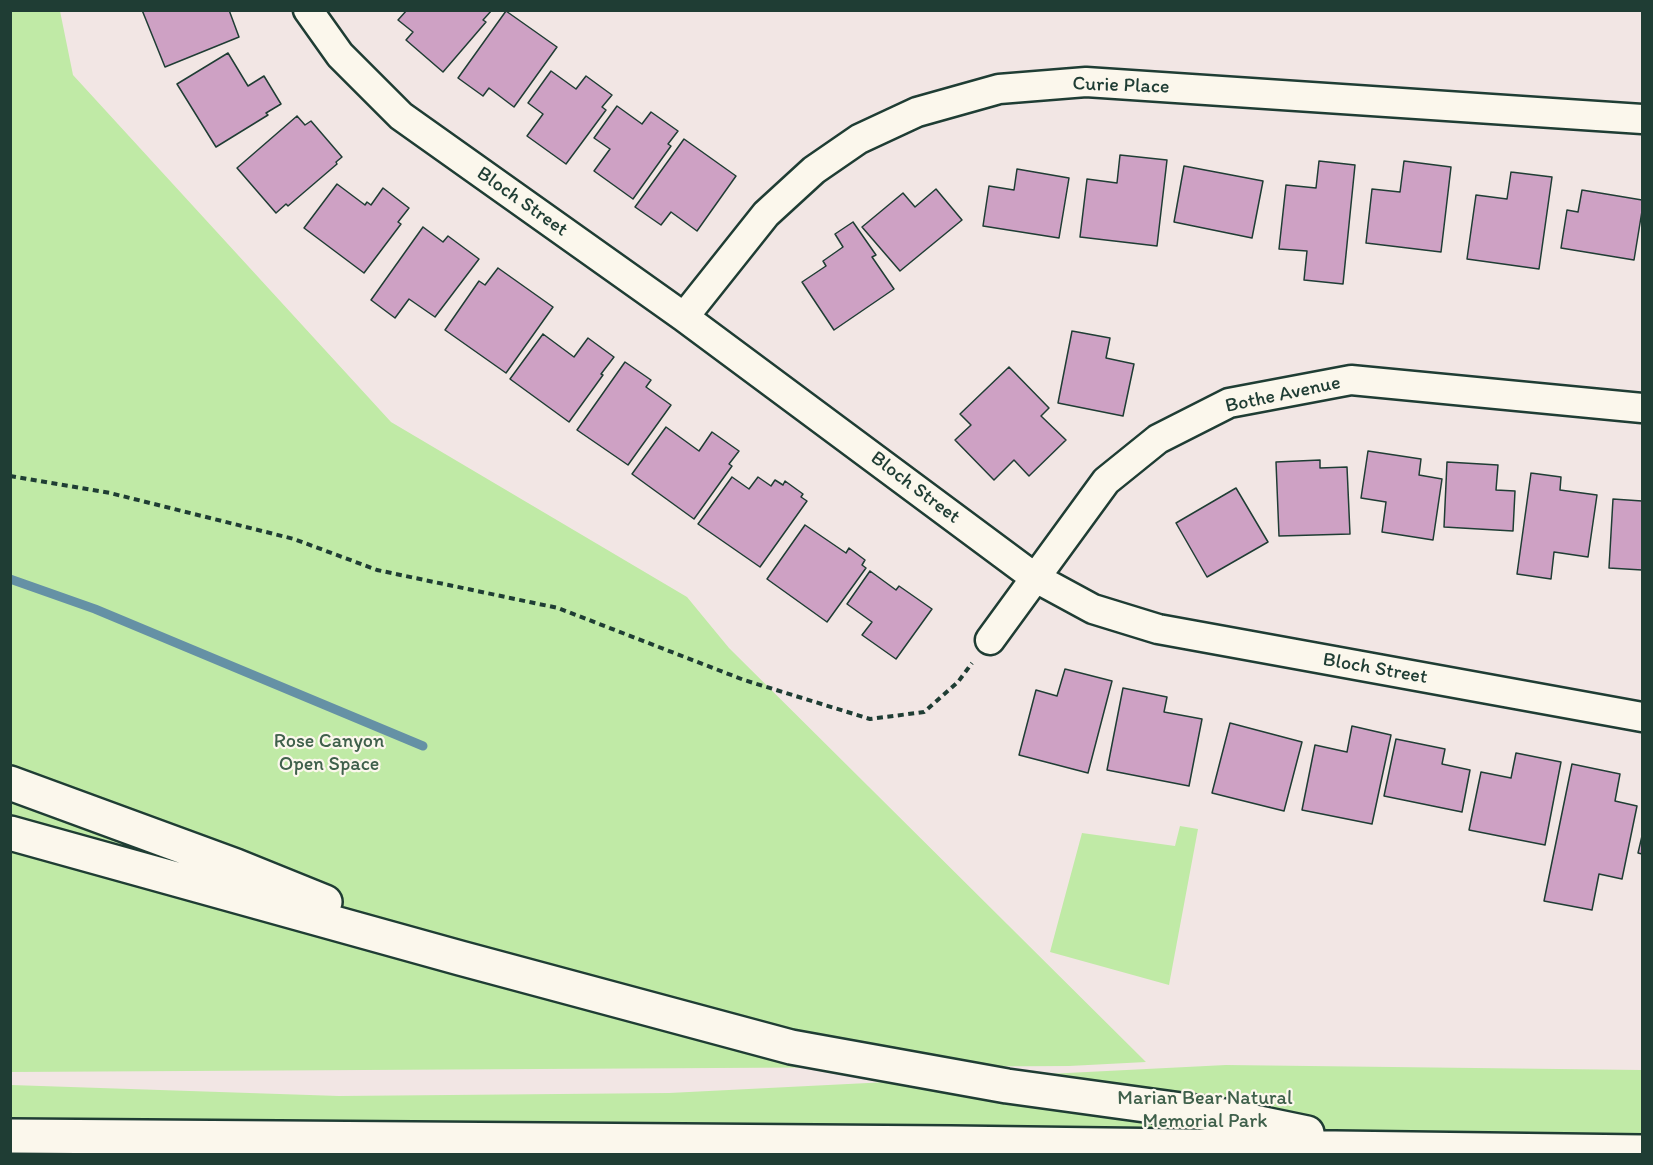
<!DOCTYPE html>
<html>
<head>
<meta charset="utf-8">
<style>
	body { margin:0 }
	#map { position:relative; width:1653px; height:1165px; overflow:hidden; background:#f2e6e4; font-family:Itim,sans-serif }
	canvas { display:block }
	.frame { position:absolute; inset:0; border:12px solid #1f3d34; pointer-events:none }
</style>
</head>
<body>
<div id="map">
<canvas width="1653" height="1165"></canvas>
<div class="frame"></div>
</div>
<script>
const c = document.querySelector('canvas').getContext('2d');
c.lineJoin = 'round';
function paint(path, color) { c.fillStyle = color; c.fill(path, 'evenodd'); }
const shape = rows => new Path2D(rows.map(r => 'M' + r).join(''));
function strokePath(path, color, width, dash) { c.strokeStyle = color; c.lineWidth = width; c.lineCap = dash ? 'butt' : 'round'; c.setLineDash(dash || []); c.stroke(path); }
function label(font, color, halo, rows, align = 'center') {
  c.font = font + ' Itim,sans-serif'; c.lineWidth = 4.5; c.setLineDash([]); c.textBaseline = 'middle'; c.strokeStyle = halo; c.fillStyle = color; for (const [text, x, y, turn = 0] of rows) {
    c.save(); c.translate(x, y); c.rotate((+turn || 0) * Math.PI / 180); c.textAlign = isNaN(turn) ? turn : align; if (halo) c.strokeText(text, 0, 0); c.fillText(text, 0, 0); c.restore();
  }
}
paint(shape([
	[10,11,60,11,73,75,391,422,687,597,729,648,1146,1062,1069,1066,11,1072],
	[1180,826,1198,829,1169,985,1050,952,1082,833,1175,846],
	[1226,1065,1642,1070,1642,1154,11,1154,11,1085,339,1096,669,1093]
]), '#c0eaa6');
strokePath(shape([
	[10,579,95,609,423,746]
]), '#6591a5', 9);
const building = shape([
	[142,10,229,10,239,37,165,67,142,10],
	[407,10,492,10,483,20,486,22,443,72,406,40,413,32,398,20,407,10],
	[506,11,557,47,514,107,489,88,483,96,458,78,506,11],
	[228,53,248,86,264,76,281,104,266,113,268,115,216,147,177,84,228,53],
	[551,71,576,89,586,76,612,95,602,107,606,110,566,164,527,136,543,114,528,103,551,71],
	[617,106,642,124,651,112,678,131,668,144,671,146,633,199,594,171,610,149,594,138,617,106],
	[297,116,305,125,311,121,342,157,336,162,337,164,288,206,286,204,276,213,237,168,297,116],
	[684,139,736,176,697,231,671,212,661,225,635,207,684,139],
	[1120,155,1167,160,1157,246,1080,237,1087,179,1117,183,1120,155],
	[1319,161,1355,165,1343,284,1304,280,1307,251,1279,249,1286,185,1316,188,1319,161],
	[1404,161,1451,167,1441,252,1366,243,1372,189,1400,192,1404,161],
	[1184,166,1263,181,1252,238,1174,222,1184,166],
	[1017,169,1069,178,1059,238,983,226,989,186,1014,190,1017,169],
	[1511,172,1552,177,1539,269,1467,259,1476,195,1507,199,1511,172],
	[337,184,365,205,367,202,371,205,383,188,409,208,398,222,401,224,364,273,304,228,337,184],
	[936,189,962,220,900,271,862,227,903,193,915,207,936,189],
	[1582,190,1642,200,1642,211,1634,260,1561,248,1567,210,1578,212,1582,190],
	[853,222,876,255,872,257,894,289,834,330,802,282,826,266,823,261,843,247,835,234,853,222],
	[423,227,443,242,448,236,479,259,435,317,409,299,395,318,371,300,423,227],
	[498,268,553,307,506,373,445,330,479,281,485,285,498,268],
	[1072,331,1110,338,1106,358,1134,364,1123,416,1058,403,1072,331],
	[543,334,574,357,588,338,614,357,601,374,603,375,569,422,510,379,543,334],
	[625,362,651,380,646,387,671,405,628,465,577,430,625,362],
	[1009,367,1049,408,1041,416,1066,440,1029,476,1014,460,994,480,955,440,971,425,960,414,1009,367],
	[666,427,699,451,712,432,739,451,729,464,732,466,694,519,632,474,666,427],
	[1368,451,1421,459,1419,475,1442,479,1433,540,1382,532,1386,502,1361,498,1368,451],
	[1320,460,1320,468,1347,467,1350,534,1279,536,1276,462,1320,460],
	[1447,462,1498,465,1496,490,1515,491,1513,531,1444,527,1447,462],
	[1531,473,1561,477,1560,490,1597,495,1588,557,1554,552,1551,579,1517,574,1531,473],
	[732,477,749,489,758,477,771,486,775,480,783,485,785,481,803,494,801,497,807,501,760,567,698,524,732,477],
	[1236,488,1268,542,1207,577,1176,523,1236,488],
	[1613,499,1642,501,1642,570,1609,568,1613,499],
	[805,525,846,553,849,548,865,560,862,565,866,568,827,622,767,579,805,525],
	[870,571,896,590,899,586,932,609,896,659,862,635,872,622,847,604,870,571],
	[1065,669,1112,681,1088,773,1019,755,1036,690,1057,696,1065,669],
	[1123,688,1167,697,1164,712,1202,719,1189,786,1107,770,1123,688],
	[1230,723,1302,742,1284,811,1212,793,1230,723],
	[1352,726,1391,735,1372,824,1302,810,1315,745,1347,752,1352,726],
	[1396,739,1445,749,1442,764,1470,770,1462,812,1384,796,1396,739],
	[1516,753,1561,762,1545,845,1469,830,1481,772,1511,778,1516,753],
	[1572,764,1620,774,1615,801,1637,806,1622,879,1599,874,1592,910,1544,901,1572,764],
	[1642,836,1642,854,1638,853,1642,836]
]);
paint(building, '#cea1c4');
strokePath(building, '#1f3d34', 1.5);
const minor = shape([
	[308,10,340,55,401,116,684,317,1034,577,1093,609,1158,629,1642,717],
	[684,317,766,214,814,170,859,139,917,112,999,89,1086,82,1642,119],
	[990,640,1106,481,1158,439,1229,403,1351,380,1642,408]
]);
const motorway = shape([
	[10,783,236,866,325,902],
	[10,833,460,958,791,1047,1007,1086,1225,1116,1307,1133],
	[10,1136,951,1143,1642,1152]
]);
strokePath(minor, '#1f3d34', 33);
strokePath(motorway, '#1f3d34', 38);
strokePath(shape([
	[10,476,110,493,294,539,377,570,558,608,744,680,870,719,924,712,958,682,972,663]
]), '#1f3d34', 4, [6, 4.5]);
strokePath(minor, '#fbf7ec', 28);
strokePath(motorway, '#fbf7ec', 33);
label('20px', '#1f3d34', '#fbf7ec', [
	["Curie Place",1121,86,2],
	["Bloch Street",522,202,35],
	["Bothe Avenue",1283,395,-12],
	["Bloch Street",915,488,37],
	["Bloch Street",1375,669,10]
]);
label('20px', '#3f604b', '#fbf7ec', [
	["Rose Canyon",329,742],
	["Open Space",329,765],
	["Marian Bear Natural",1205,1099],
	["Memorial Park",1205,1122]
]);
</script>
</body>
</html>
